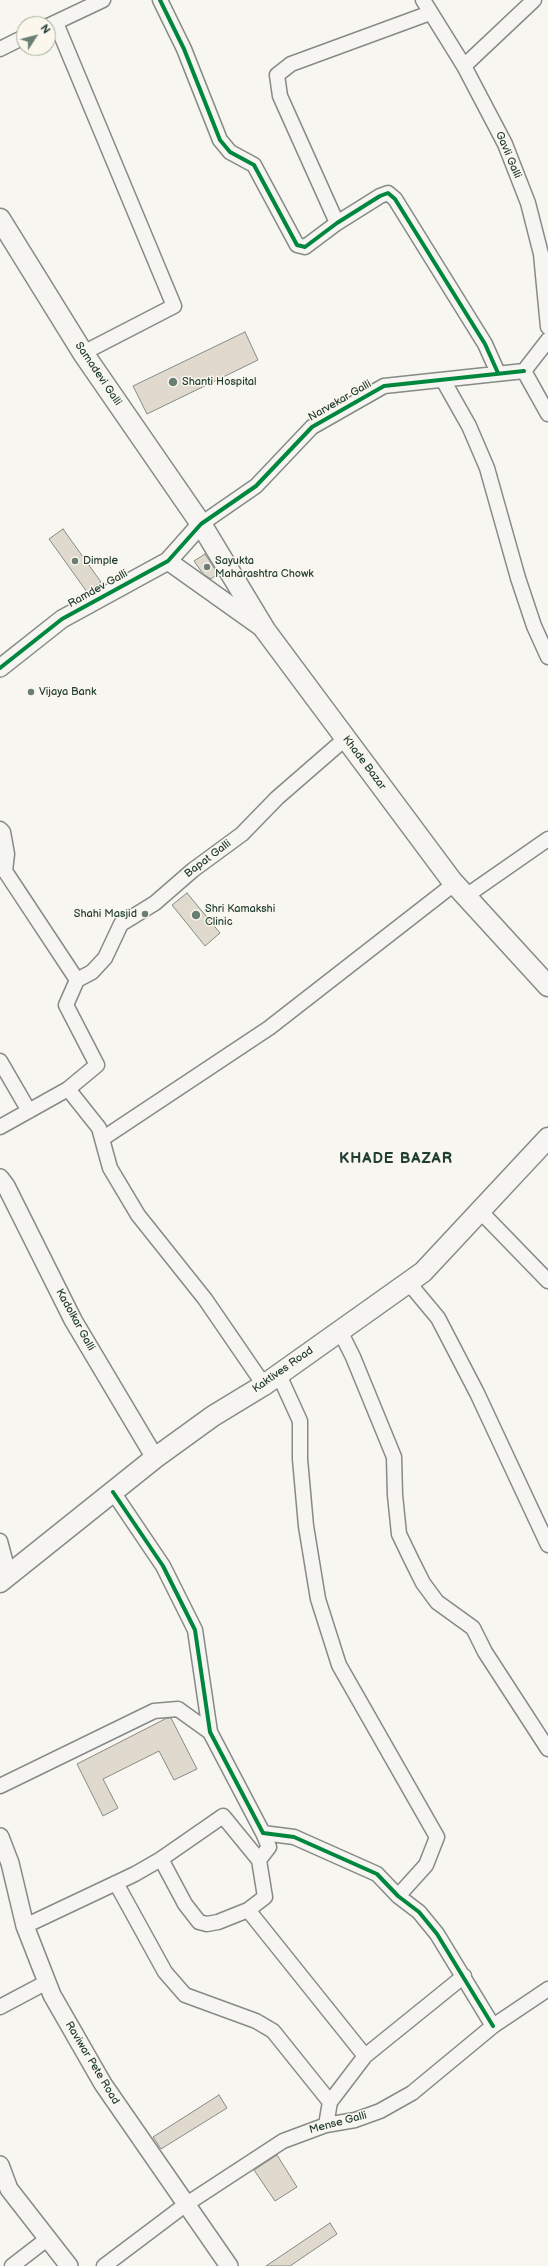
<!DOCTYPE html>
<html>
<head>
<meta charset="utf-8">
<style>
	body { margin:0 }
	#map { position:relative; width:548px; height:2266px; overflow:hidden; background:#f8f6f0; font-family:"Balsamiq Sans",sans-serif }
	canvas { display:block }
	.north { position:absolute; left:16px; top:16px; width:40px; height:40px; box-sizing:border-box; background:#fbf7ec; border:1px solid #a3ada2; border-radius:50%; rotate:54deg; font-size:11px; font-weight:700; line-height:16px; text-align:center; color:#1f3d34 }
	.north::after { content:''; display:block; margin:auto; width:14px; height:18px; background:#6b7e76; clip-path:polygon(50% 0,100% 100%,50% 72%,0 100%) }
</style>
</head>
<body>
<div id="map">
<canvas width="548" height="2266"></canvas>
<div class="north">N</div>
</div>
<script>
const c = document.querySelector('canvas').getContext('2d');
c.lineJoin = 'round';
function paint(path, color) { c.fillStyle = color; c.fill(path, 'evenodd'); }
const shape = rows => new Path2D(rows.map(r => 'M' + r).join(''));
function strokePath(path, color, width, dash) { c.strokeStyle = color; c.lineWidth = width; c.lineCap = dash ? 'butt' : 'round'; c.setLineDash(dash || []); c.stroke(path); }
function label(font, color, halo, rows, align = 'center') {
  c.font = font + ' "Balsamiq Sans",sans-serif'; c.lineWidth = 3; c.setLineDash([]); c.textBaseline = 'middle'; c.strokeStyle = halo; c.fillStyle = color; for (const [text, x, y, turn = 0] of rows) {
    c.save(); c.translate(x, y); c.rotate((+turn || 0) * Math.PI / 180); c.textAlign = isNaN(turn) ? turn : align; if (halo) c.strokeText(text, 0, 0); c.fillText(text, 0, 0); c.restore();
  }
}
const building = shape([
	[245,332,258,360,147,414,133,386,245,332],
	[63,529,101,582,87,592,49,539,63,529],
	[205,554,218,574,211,579,203,574,194,561,205,554],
	[187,893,220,933,205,946,172,905,187,893],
	[167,1718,171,1718,197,1769,174,1780,159,1751,103,1779,118,1808,103,1816,77,1764,167,1718],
	[219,2095,227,2108,161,2149,153,2137,219,2095],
	[277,2155,297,2187,275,2201,254,2170,277,2155],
	[330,2223,337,2234,290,2266,266,2266,330,2223]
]);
paint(building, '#e0d9ce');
strokePath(building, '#868b86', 1);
const minor = shape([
	[160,0,184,49,220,140,230,152,254,165,297,245,305,247,337,223,380,196,388,193,395,199,485,344,498,373],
	[423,0,464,66,505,144,528,203,541,254,548,327],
	[56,23,174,306,83,353],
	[48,26,103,0],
	[0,49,24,37],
	[464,66,534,0],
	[337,223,280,96,277,75,291,64,430,13],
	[524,371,548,414],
	[524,371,548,340],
	[443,380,469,426,487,468,518,578,534,626,548,657],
	[201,524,256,486,312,427,384,386,524,371],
	[0,829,3,832,7,854,5,871,77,980,66,1005,97,1065,68,1089],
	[466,896,548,839],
	[77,980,92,972,105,958,121,924,155,903,193,870,242,834,277,798,346,738],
	[0,1061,29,1111],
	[0,1127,68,1089,99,1128,110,1168,138,1215,205,1299,264,1385],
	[102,1139,269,1028,454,884],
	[480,1211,548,1281],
	[408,1282,438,1318,477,1393,548,1545],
	[340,1331,353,1357,394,1457,395,1495,399,1534,411,1559,423,1583,437,1602,473,1628,485,1652,548,1749],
	[279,1375,300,1421,300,1459,306,1526,318,1599,339,1665,437,1837,426,1865,398,1896],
	[113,1492,163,1566,195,1630,210,1732,263,1833,294,1837,377,1874,398,1896,419,1912,437,1934,493,2026],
	[0,1541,9,1575],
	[0,1786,154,1711,178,1709,210,1732],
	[263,1833,269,1847,259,1860,265,1897,248,1910,365,2056],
	[161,1859,223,1816,259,1860],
	[116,1883,165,1972,185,1995,256,2021,273,2031,330,2102],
	[25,1926,135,1874,161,1859,185,1904,199,1922,207,1924,218,1922,248,1910],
	[0,2007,47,1982],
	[326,2125,330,2102,365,2056,464,1976],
	[12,2266,47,2239],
	[104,2266,185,2205,283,2141,326,2125,355,2120,380,2111,412,2093,493,2026,548,1989]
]);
const tertiary = shape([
	[168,561,265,630],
	[0,668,62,619,168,561,201,524],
	[0,1178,6,1186,73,1320,155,1458],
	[0,1837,10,1863,25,1926,52,1995,103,2084,229,2266],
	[0,2165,9,2189,69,2266]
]);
const secondary = shape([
	[0,219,83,353,201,524,265,630,452,881,548,986],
	[0,1582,155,1458,213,1416,264,1385,423,1272,548,1138]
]);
strokePath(minor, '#868b86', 17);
strokePath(tertiary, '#868b86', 20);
strokePath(secondary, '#868b86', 23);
strokePath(minor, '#f6f5f1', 14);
strokePath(tertiary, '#f6f5f1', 17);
strokePath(secondary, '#f6f5f1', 20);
strokePath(shape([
	[160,0,184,49,220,140,230,152,254,165,297,245,305,247,337,223,380,196,388,193,395,199,485,344,498,373],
	[0,668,62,619,168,561,201,524,256,486,312,427,384,386,524,371],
	[113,1492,163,1566,195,1630,210,1732,263,1833,294,1837,377,1874,398,1896,419,1912,437,1934,493,2026]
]), '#00873e', 4);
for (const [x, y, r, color] of [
	[173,382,5,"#6b7e76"],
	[75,561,4,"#6b7e76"],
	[207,567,4,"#6b7e76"],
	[31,692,4,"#6b7e76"],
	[145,914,4,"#6b7e76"],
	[196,915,5,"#6b7e76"]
]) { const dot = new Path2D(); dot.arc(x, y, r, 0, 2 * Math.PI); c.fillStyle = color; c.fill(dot); strokePath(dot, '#fbf7ec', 1.5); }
label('11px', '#1f3d34', '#fbf7ec', [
	["Gavli Galli",508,155,67],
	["Samadevi Galli",98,374,56],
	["Narvekar Galli",340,401,-30],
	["Ramdev Galli",98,589,-29],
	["Khade Bazar",364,763,53],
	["Bapat Galli",208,859,-37],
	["Kadolkar Galli",75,1320,61],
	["Kaktives Road",283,1370,-35],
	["Raviwar Pete Road",92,2063,59],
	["Mense Galli",338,2123,-15]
]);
label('11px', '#1f3d34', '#fbf7ec', [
	["Shanti Hospital",182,382],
	["Dimple",83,561],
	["Sayukta",215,561],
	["Maharashtra Chowk",215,574],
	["Vijaya Bank",39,692],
	["Shri Kamakshi",205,909],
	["Clinic",205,922],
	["Shahi Masjid",137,914,"right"]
], 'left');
c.letterSpacing = '1px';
label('bold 15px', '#1f3d34', '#fbf7ec', [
	["KHADE BAZAR",396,1159]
]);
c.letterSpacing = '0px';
</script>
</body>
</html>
